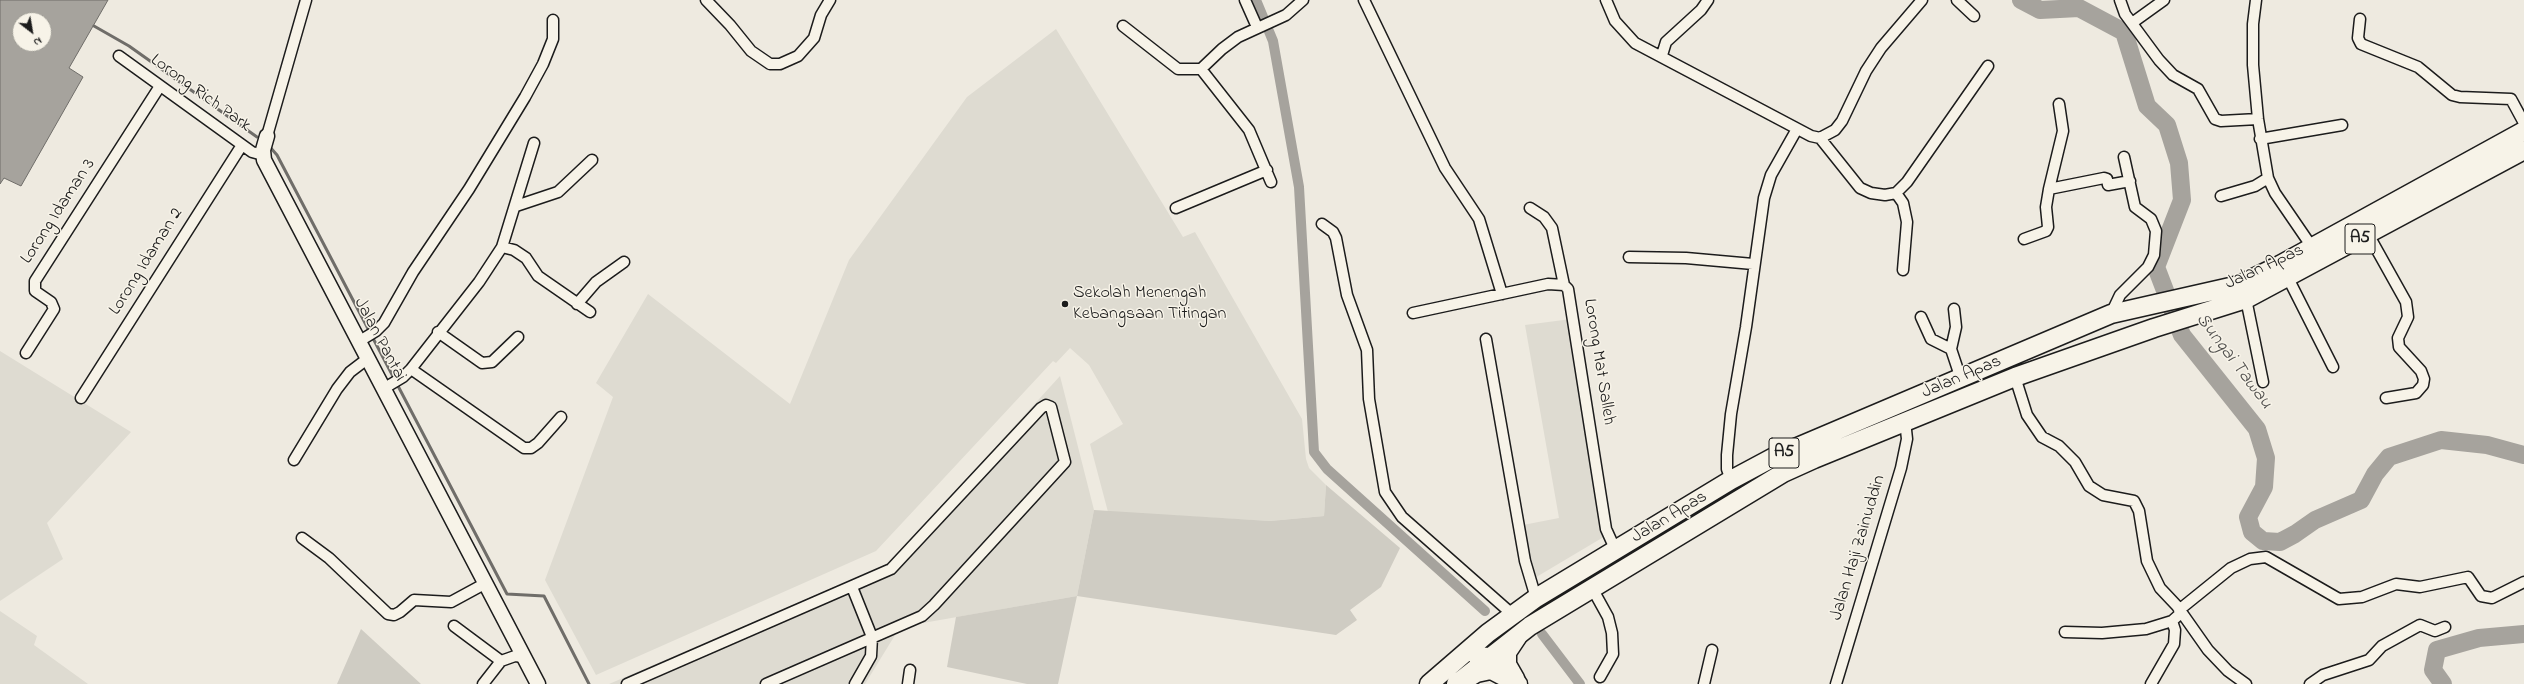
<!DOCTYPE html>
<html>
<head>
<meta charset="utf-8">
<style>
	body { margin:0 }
	#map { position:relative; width:2524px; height:684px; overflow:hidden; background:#eeeae0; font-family:"Indie Flower",sans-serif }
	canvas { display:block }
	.north { position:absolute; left:12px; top:12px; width:40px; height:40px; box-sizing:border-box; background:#f7f3e8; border:1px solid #9f9d96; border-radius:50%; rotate:149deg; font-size:11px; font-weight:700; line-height:16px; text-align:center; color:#1c1c1c }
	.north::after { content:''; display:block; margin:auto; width:14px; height:18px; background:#1c1c1c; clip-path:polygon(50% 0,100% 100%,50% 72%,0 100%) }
</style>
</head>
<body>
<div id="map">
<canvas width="2524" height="684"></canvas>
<div class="north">N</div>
</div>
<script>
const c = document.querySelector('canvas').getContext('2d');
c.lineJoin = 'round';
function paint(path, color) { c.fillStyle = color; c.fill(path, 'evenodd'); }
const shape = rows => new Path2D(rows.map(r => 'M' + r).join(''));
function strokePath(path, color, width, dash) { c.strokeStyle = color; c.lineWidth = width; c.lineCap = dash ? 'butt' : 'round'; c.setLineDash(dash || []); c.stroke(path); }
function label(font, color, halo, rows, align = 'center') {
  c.font = font + ' "Indie Flower",sans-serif'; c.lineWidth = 3; c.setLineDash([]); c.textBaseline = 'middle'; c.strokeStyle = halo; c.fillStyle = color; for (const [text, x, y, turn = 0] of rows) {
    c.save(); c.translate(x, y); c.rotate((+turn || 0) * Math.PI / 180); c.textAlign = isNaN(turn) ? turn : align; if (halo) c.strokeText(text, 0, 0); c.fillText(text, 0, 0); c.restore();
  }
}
paint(shape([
	[1056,29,1183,237,1195,232,1302,419,1306,459,1309,468,1326,485,1324,516,1270,521,1108,512,1090,444,1123,424,1089,365,1070,348,1056,363,1053,361,876,551,596,675,545,580,613,397,596,383,648,294,790,404,849,260,967,97],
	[1579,318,1612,532,1533,579,1523,525,1559,518,1525,325],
	[0,351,131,432,47,523,63,559,0,601],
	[1060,376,1094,510,1077,596,900,627,865,684,609,684,890,563],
	[0,611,37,636,34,645,88,684,0,684]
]), '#dedbd1');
paint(shape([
	[1326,485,1400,548,1381,587,1350,610,1357,620,1336,635,1077,596,1058,684,1027,684,947,667,956,617,1077,596,1094,510,1270,521,1324,516],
	[361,629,421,684,337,684]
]), '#cfccc3');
const water = shape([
	[0,0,108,0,69,68,83,77,21,186,4,178,0,184,0,0],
	[20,20,44,20,44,44,20,44,20,20]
]);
paint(water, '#a6a39d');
strokePath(water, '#6f6d69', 1);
strokePath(shape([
	[94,26,129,46,257,137],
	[269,146,277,155,507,594,544,596,589,684]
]), '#6f6d69', 3);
strokePath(shape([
	[1256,0,1273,41,1299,187,1314,452,1327,469,1485,611],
	[1542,634,1580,684]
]), '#a6a39d', 10);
strokePath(shape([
	[2021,0,2040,10,2079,8,2124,32,2147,106,2167,125,2179,163,2182,200,2156,267,2182,335,2257,429,2266,458,2264,487,2248,517,2252,532,2263,541,2280,542,2295,534,2315,520,2361,500,2375,474,2389,457,2441,440,2487,445,2524,455],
	[2443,684,2433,670,2437,650,2479,638,2524,634]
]), '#a6a39d', 18);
const street = shape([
	[706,0,730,25,751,51,770,64,780,64,798,56,814,38,821,15,830,0],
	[1245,0,1257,27],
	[1364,0,1445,168,1479,219,1502,294],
	[1606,0,1615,21,1635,43,1811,136,1820,138,1835,130,1842,121,1866,71,1881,48,1922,0],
	[1957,0,1974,16],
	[2120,0,2125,14,2159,60,2173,75,2198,89,2215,119,2221,121,2258,119],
	[2256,0,2253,24,2253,65,2258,119,2268,178,2275,193,2312,247],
	[2360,19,2358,38,2361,44,2418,67,2452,95,2460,97,2511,99,2524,123],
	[2132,23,2164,0],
	[1123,26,1178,69,1201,69,1249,130,1271,182],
	[1662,55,1666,42,1701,10,1708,0],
	[119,56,252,152,263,155],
	[1201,69,1222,49,1238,37,1286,15,1303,0],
	[267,136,306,0],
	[1820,138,1860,188,1871,193,1885,195,1896,193,1907,182,1988,66],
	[2260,139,2342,125],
	[2049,189,2104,178,2107,179,2108,185,2130,181],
	[1896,193,1903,203,1907,222,1903,270],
	[2221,196,2255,186,2268,178],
	[516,206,558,192,592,160],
	[1176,208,1267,170],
	[1530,208,1544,217,1552,228,1564,285],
	[1322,224,1333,232,1336,238,1347,295,1367,350,1369,399,1385,492,1402,517,1512,614],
	[2368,234,2406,302,2408,317,2398,338,2399,347,2421,371,2424,379,2423,385,2416,393,2386,398],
	[2024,239,2046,231,2048,227,2046,207,2049,189,2063,131,2059,104],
	[502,247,514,250,526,258,538,276,590,312],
	[1629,257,1686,258,1753,264],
	[2288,278,2333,367],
	[2246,299,2263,382],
	[577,304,596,282,624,262],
	[1954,309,1956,327,1951,349,1961,379],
	[1413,313,1548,284,1564,285,1568,289,1606,529,1616,551],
	[2111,314,2120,295,2148,267,2154,255,2156,231,2151,219,2135,207,2124,157],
	[1921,317,1931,339,1951,349],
	[438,332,482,363,492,362,518,337],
	[1486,339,1525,561,1536,598],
	[358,342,376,331,384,323,413,272,469,189,525,97,543,64,553,39,553,20],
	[26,353,54,309,51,302,35,291,35,281,160,86],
	[411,369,524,448,531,448,538,443,561,417],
	[2015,377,2027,415,2042,437,2059,446,2075,462,2089,486,2103,495,2134,501,2139,511,2147,561,2160,588,2177,606,2208,650,2228,671,2246,684],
	[383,389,403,377,411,369,479,282,502,247,534,143],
	[81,398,242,145],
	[294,460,337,389,350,372,367,359],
	[1731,480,1727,469,1727,455,1731,414,1746,327,1764,198,1771,175,1797,129],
	[302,538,329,558,388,614,394,615,400,612,414,600,451,602,486,583],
	[852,587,872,637,871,656,855,684],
	[1592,588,1608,617,1612,633,1613,654,1600,677],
	[2179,610,2231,568,2250,559,2266,557,2339,599,2362,597,2396,584,2420,587,2468,577,2481,596,2492,598,2524,582],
	[454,626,501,661],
	[2065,632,2102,633,2146,629,2172,621,2181,613],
	[483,684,501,661,515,656,523,657],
	[627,684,891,569,1041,408,1046,405,1051,407,1065,462,934,605,922,616,766,684],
	[908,684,910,670],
	[1704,684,1712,650],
	[1836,684,1901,468,1907,439,1905,421],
	[2151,684,2174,644,2175,630,2172,621],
	[2310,684,2323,675,2369,660,2382,646,2420,625,2435,631,2445,627]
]);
const secondary = shape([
	[267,136,263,150,264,160,538,684],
	[1517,678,1509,664,1509,653,1519,638],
	[1467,681,1477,675,1491,672,1512,683]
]);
const highway = shape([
	[1477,656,1488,657,1497,662,1518,684],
	[1429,684,1488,633,1536,598,1731,480,1774,457,2111,314,2239,285,2280,265,2524,131],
	[1456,684,1530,626,1783,473,1814,459,2015,377,2154,328,2246,299,2524,150]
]);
strokePath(street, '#1c1c1c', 13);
strokePath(secondary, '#1c1c1c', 17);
strokePath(highway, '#1c1c1c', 21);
strokePath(street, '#f7f3e8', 10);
strokePath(secondary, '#f7f3e8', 14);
strokePath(highway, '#f7f3e8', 18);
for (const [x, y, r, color] of [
	[1065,304,4,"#1c1c1c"]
]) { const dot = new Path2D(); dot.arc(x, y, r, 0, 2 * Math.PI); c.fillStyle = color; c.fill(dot); strokePath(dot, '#f7f3e8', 1.5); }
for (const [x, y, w] of [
	[2360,239,30],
	[1784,453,30]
]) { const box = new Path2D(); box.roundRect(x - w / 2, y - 15, w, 30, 3); c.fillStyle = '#f7f3e8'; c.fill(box); strokePath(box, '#1c1c1c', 1); }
label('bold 17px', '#1c1c1c', null, [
	["A5",2360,239],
	["A5",1784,453]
]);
label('18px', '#1c1c1c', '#f7f3e8', [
	["Lorong Rich Park",200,94,36],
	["Lorong Idaman 3",59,212,-57],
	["Lorong Idaman 2",147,262,-58],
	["Jalan Apas",2265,268,-25],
	["Jalan Pantai",379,340,62],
	["Lorong Mat Salleh",1598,362,81],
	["Jalan Apas",1962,378,-23],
	["Jalan Apas",1670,518,-31],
	["Jalan Haji Zainuddin",1859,548,-73]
]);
label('18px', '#1c1c1c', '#f7f3e8', [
	["Sekolah Menengah",1073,294],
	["Kebangsaan Titingan",1073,315]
], 'left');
label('italic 19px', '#535250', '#f7f3e8', [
	["Sungai Tawau",2233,362,53]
]);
</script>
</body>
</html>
